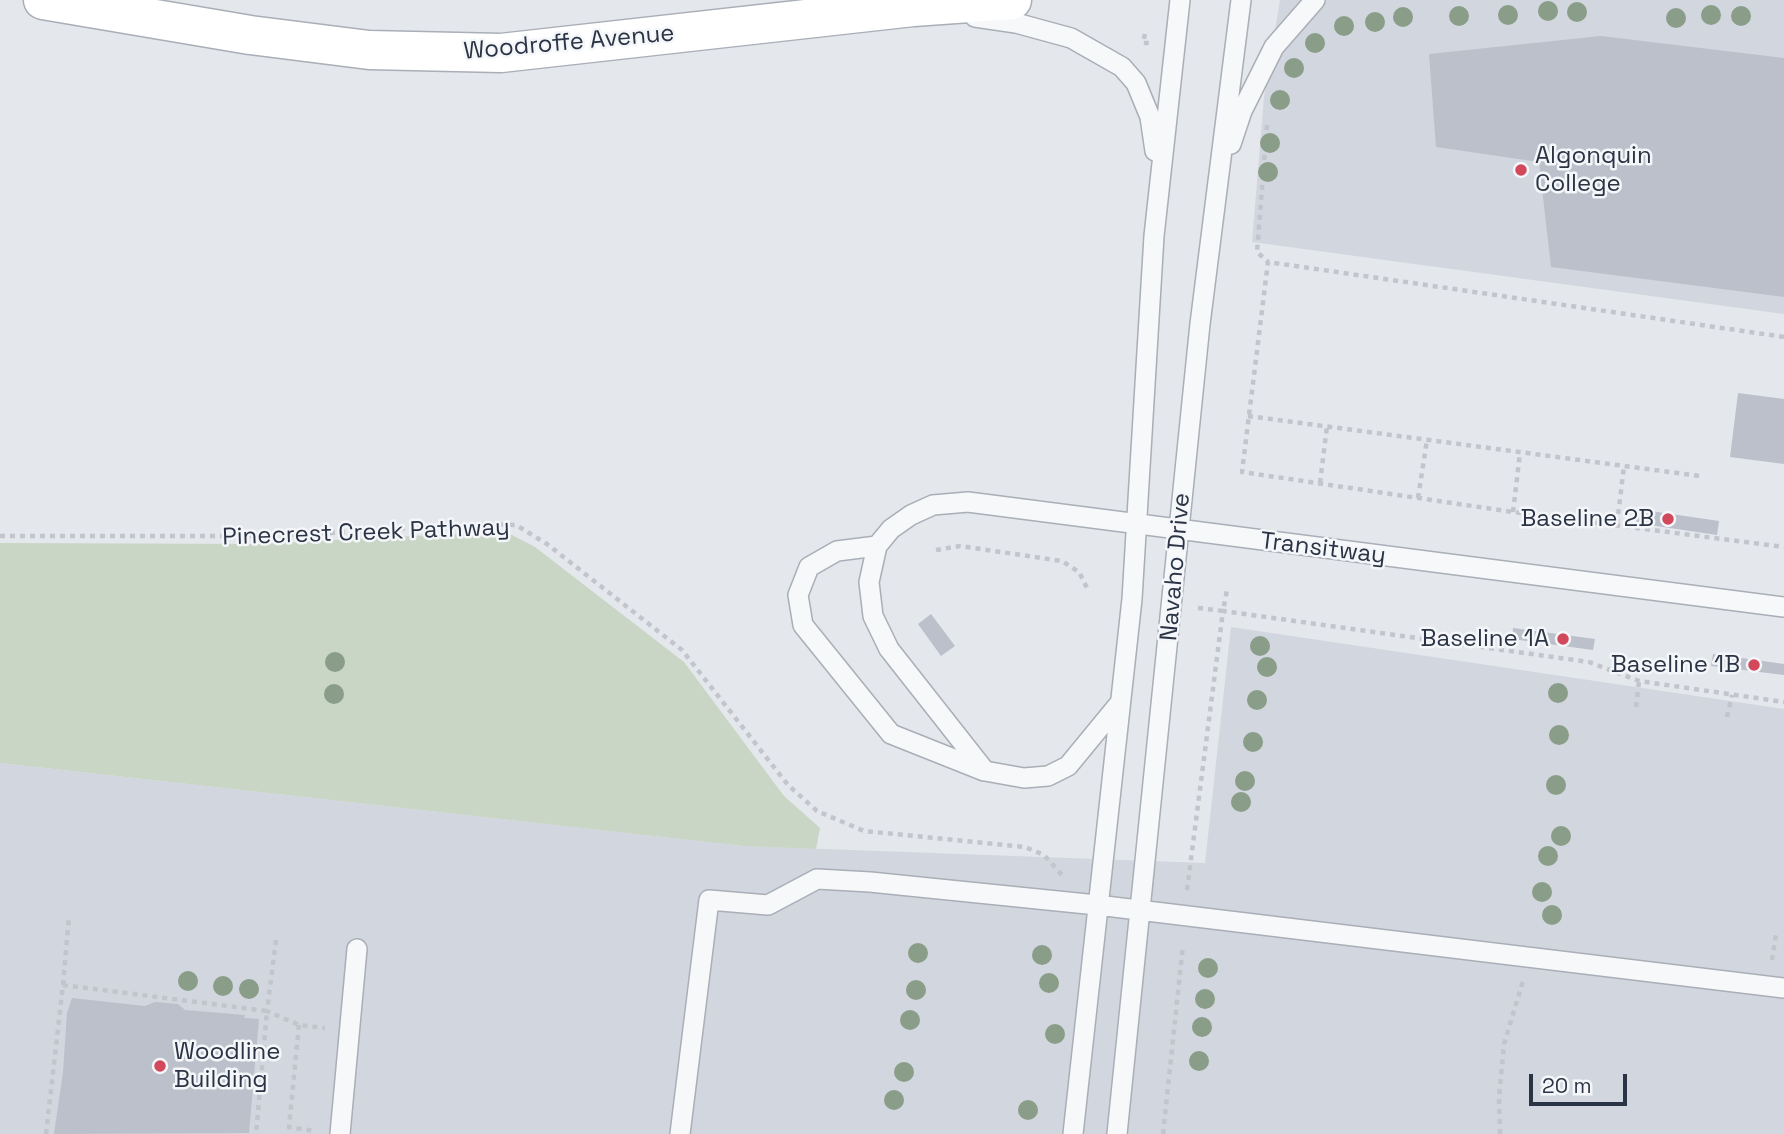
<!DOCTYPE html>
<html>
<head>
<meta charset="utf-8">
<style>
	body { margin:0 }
	#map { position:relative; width:1784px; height:1134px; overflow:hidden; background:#e4e7ec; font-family:"Space Grotesk",sans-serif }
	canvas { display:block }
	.scale { position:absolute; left:1529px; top:1074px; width:98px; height:32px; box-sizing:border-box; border:4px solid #2b3445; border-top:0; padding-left:9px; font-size:21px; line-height:24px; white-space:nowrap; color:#2b3445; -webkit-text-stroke:5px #f4f6f9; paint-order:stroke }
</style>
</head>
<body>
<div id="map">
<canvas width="1784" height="1134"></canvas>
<div class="scale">20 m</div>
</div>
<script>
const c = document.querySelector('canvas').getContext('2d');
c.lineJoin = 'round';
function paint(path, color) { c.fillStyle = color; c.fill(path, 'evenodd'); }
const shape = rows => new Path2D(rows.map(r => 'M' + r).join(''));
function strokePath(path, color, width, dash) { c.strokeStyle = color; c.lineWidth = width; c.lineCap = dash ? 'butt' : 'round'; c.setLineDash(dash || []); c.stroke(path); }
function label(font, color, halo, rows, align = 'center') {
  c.font = font + ' "Space Grotesk",sans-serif'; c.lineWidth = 5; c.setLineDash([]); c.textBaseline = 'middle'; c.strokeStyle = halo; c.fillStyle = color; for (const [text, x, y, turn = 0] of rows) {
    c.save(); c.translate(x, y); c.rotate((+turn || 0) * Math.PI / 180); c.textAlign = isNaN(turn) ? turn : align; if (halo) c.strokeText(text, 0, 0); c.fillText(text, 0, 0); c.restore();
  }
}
paint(shape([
	[1280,0,1784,0,1784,314,1252,242,1264,97],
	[1231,627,1784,709,1784,1134,0,1134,0,763,743,846,1205,863]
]), '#d2d6de');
paint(shape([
	[489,532,512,535,535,547,684,662,784,796,820,828,816,849,743,846,0,763,0,543,259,544]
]), '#c9d6c5');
paint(shape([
	[1601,36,1784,58,1784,297,1551,267,1539,162,1436,147,1429,54],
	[1738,393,1784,399,1784,464,1730,457],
	[1637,509,1719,521,1717,535,1636,523],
	[931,614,955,646,941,656,918,624],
	[1513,628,1595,639,1593,650,1512,639],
	[1713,654,1784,664,1784,675,1711,666],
	[72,998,145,1006,155,1002,178,1004,185,1010,245,1015,244,1018,259,1019,249,1133,54,1134,63,1072,67,1013]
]), '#bbc0ca');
const service = shape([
	[975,17,1016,23,1071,38,1122,67,1136,83,1150,117,1155,151],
	[1231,144,1242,111,1274,47,1315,0],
	[877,546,837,551,809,567,798,595,803,625,891,734,984,771],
	[1119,704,1068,766,1048,776,1024,778,985,771,889,649,873,616,869,582,877,546,891,529,911,515,933,505,968,502,1784,607],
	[340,1134,357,949],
	[680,1134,709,900,768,905,817,879,870,882,1097,905,1784,988],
	[1073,1134,1132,599,1154,236,1180,0],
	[1117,1134,1200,324,1241,0]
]);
const secondary = shape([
	[43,0,250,35,369,50,501,53,913,7,1012,0]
]);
strokePath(service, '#a9aeb7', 22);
strokePath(secondary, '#a9aeb7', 41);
strokePath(shape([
	[1145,34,1143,43,1151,43],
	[1267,125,1257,252,1268,262],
	[1784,337,1268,262,1242,472,1513,512,1784,547],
	[1248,416,1700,476],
	[1320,483,1327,426],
	[1418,498,1427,440],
	[1513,512,1520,453],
	[1617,524,1624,466],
	[0,536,279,536,476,524,516,525,547,544,682,650,788,785,817,811,864,831,1025,847,1044,855,1062,875],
	[936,550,960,546,1062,561,1079,572,1088,590],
	[1198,608,1223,611,1227,590],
	[1636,707,1639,681],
	[1727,717,1732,695],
	[1187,890,1223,611,1589,662,1639,681,1784,702],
	[276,940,267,1011,299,1025,325,1028],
	[1772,960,1776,934],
	[63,985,69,916],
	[299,1025,289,1127,315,1131],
	[46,1134,63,985,267,1011,256,1134],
	[1163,1134,1183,945],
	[1500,1134,1499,1097,1504,1044,1523,981]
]), '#c2c5cb', 4.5, [5, 5]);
strokePath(service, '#f7f8fa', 19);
strokePath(secondary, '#fff', 38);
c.fillStyle = '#899d89';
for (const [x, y] of [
	[1548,11],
	[1577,12],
	[1508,15],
	[1711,15],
	[1459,16],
	[1741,16],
	[1403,17],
	[1676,18],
	[1375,22],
	[1344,26],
	[1315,43],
	[1294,68],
	[1280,100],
	[1270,143],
	[1268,172],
	[1260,646],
	[335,662],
	[1267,667],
	[1558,693],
	[334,694],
	[1257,700],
	[1559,735],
	[1253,742],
	[1245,781],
	[1556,785],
	[1241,802],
	[1561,836],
	[1548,856],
	[1542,892],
	[1552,915],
	[918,953],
	[1042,955],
	[1208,968],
	[188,981],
	[1049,983],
	[223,986],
	[249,989],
	[916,990],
	[1205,999],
	[910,1020],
	[1202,1027],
	[1055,1034],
	[1199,1061],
	[904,1072],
	[894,1100],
	[1028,1110]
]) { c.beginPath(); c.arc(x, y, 10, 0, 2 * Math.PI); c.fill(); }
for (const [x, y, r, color] of [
	[1521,170,7,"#d1495b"],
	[1668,519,7,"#d1495b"],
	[1563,639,7,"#d1495b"],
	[1754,665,7,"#d1495b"],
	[160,1066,7,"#d1495b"]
]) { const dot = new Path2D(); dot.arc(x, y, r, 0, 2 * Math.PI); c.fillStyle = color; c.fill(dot); strokePath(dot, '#f4f6f9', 2.5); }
label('24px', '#2b3445', '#f4f6f9', [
	["Woodroffe Avenue",569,43,-5],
	["Pinecrest Creek Pathway",366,533,-2],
	["Transitway",1323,549,7],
	["Navaho Drive",1176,567,-85]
]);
label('24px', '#2b3445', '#f4f6f9', [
	["Algonquin",1535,156,"left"],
	["College",1535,184,"left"],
	["Baseline 2B",1654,519],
	["Baseline 1A",1549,639],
	["Baseline 1B",1740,665],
	["Woodline",174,1052,"left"],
	["Building",174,1080,"left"]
], 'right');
</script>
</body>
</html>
